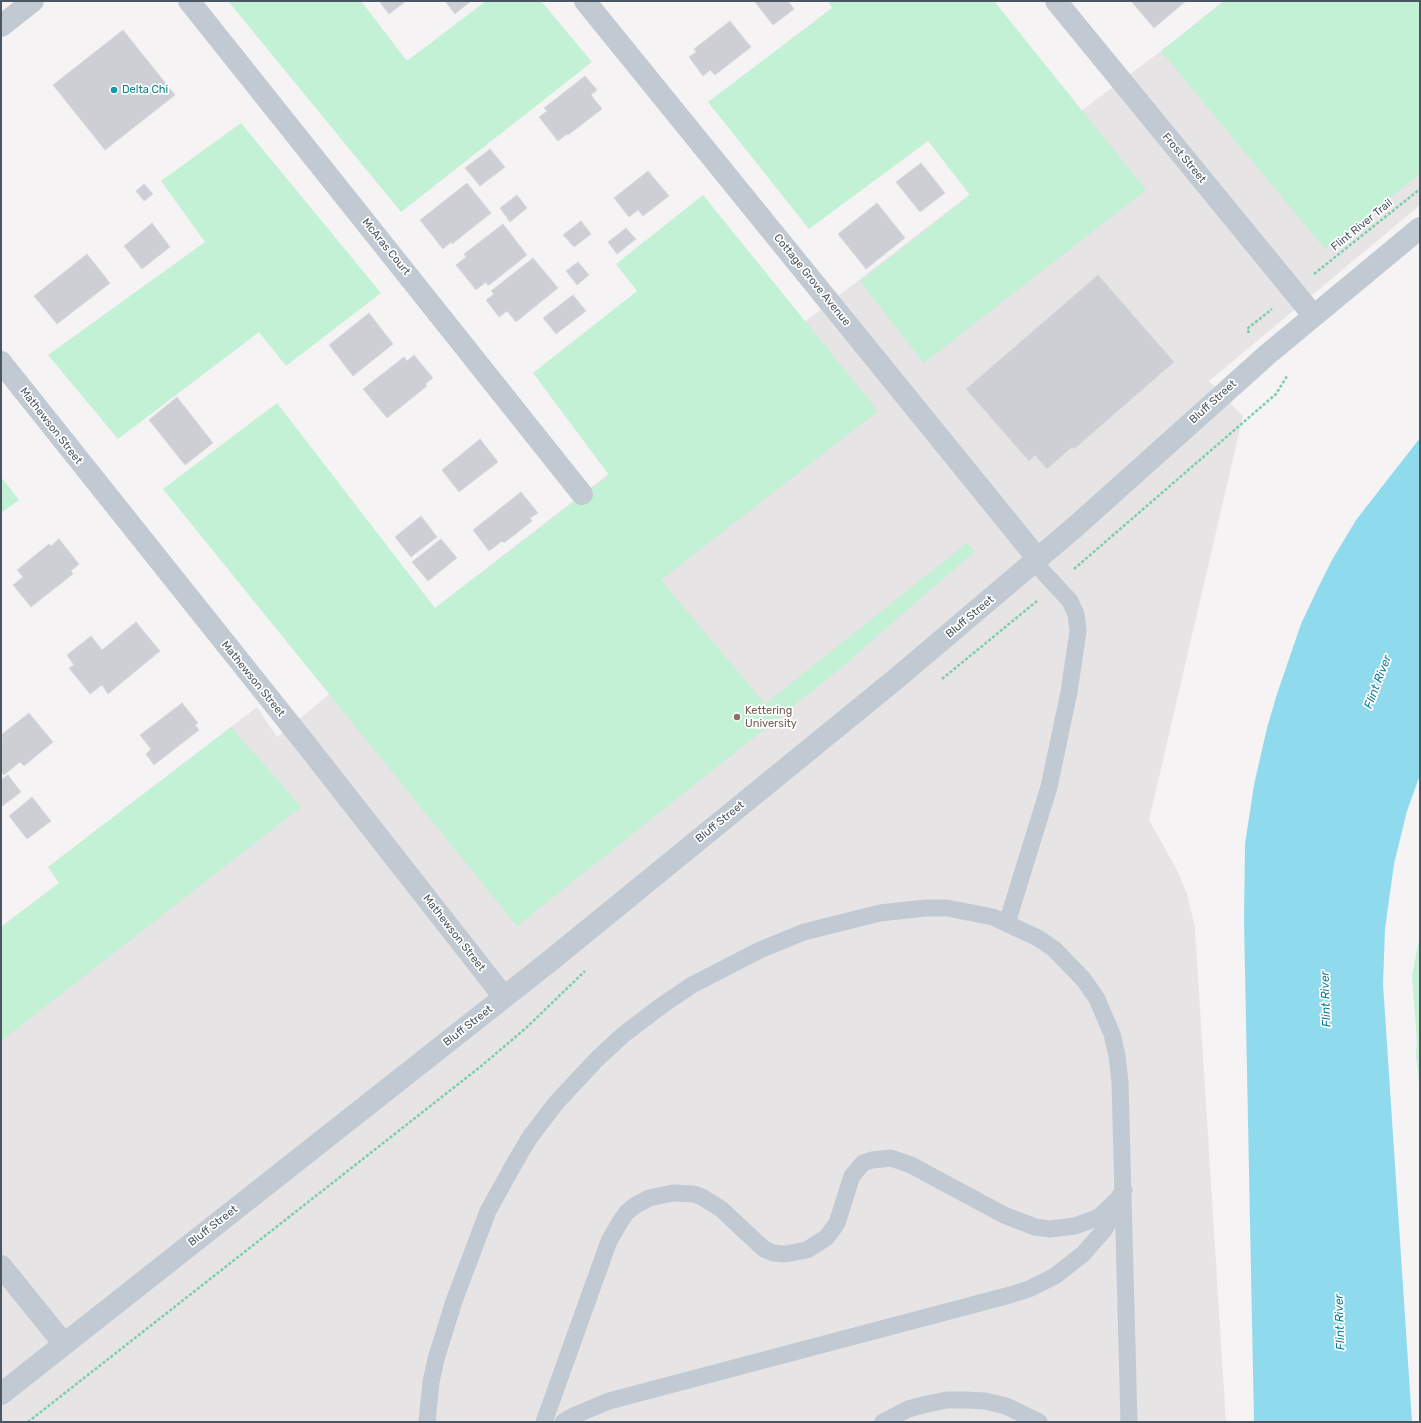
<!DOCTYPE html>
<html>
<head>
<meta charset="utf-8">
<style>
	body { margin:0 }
	#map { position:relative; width:1421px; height:1423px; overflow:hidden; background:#f5f3f3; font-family:Rubik,sans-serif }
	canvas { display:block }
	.frame { position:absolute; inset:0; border:2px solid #4a5661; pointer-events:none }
</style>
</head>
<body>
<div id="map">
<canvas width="1421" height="1423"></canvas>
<div class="frame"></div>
</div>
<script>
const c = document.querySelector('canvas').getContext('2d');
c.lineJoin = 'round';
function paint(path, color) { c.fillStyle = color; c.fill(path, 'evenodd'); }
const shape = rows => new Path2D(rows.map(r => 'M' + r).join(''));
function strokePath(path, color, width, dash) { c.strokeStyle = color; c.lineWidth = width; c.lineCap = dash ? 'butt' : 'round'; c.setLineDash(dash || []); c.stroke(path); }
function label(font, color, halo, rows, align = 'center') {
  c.font = font + ' Rubik,sans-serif'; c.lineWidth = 3.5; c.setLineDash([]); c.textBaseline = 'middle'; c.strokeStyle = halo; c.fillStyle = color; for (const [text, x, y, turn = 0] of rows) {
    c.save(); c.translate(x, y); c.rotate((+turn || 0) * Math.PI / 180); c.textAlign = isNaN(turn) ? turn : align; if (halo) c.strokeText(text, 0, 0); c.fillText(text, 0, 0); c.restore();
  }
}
paint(shape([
	[1224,1,1420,1,1420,205,1209,381,1243,416,1149,820,1177,870,1187,894,1195,928,1226,1422,1,1422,1,927,59,883,48,867,257,707,277,737,435,608,970,194,1161,51]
]), '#e6e4e5');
paint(shape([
	[228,1,361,1,407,61,486,1,541,1,592,62,401,212],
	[828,1,994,1,1146,190,924,363,860,281,970,195,928,141,809,229,708,102,832,8],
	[1224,1,1420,1,1420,174,1325,249,1161,51],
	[241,123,381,293,286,366,259,332,118,439,48,355,205,242,161,181],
	[703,195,878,411,661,580,765,704,967,543,975,551,836,672,517,926,163,489,277,403,435,608,609,475,533,373,637,291,616,264],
	[1,477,19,500,1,513],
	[231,727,301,807,1,1041,1,927,59,883,48,867],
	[1420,935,1420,1093,1416,1054,1417,1042,1412,976]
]), '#c3f1d5');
paint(shape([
	[1420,438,1420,775,1407,811,1394,864,1385,929,1383,984,1412,1422,1254,1422,1244,921,1245,844,1254,785,1267,728,1277,694,1301,624,1317,590,1332,560,1356,520]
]), '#90daee');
const building = shape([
	[379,1,406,1,389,14,379,1],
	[445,1,471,1,455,14,445,1],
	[756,1,788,1,794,9,773,25,755,2,756,1],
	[1131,1,1186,1,1154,28,1131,1],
	[730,21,751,47,715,75,710,70,703,76,689,57,696,52,694,49,730,21],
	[123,30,175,95,105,150,53,85,123,30],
	[585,76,597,90,591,95,602,109,568,135,567,134,558,141,539,117,547,111,544,108,585,76],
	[490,149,505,167,480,186,465,168,490,149],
	[921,163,945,193,920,212,896,182,921,163],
	[648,171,669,196,643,216,638,210,629,217,614,198,648,171],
	[467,183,491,213,452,244,451,242,443,249,420,220,467,183],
	[144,184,153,194,144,201,136,191,144,184],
	[517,195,527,208,510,222,500,208,517,195],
	[877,203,905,238,866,269,838,234,877,203],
	[581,221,591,234,574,247,563,235,581,221],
	[152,223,170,247,142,269,124,246,152,223],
	[503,224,527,255,488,286,486,282,476,290,456,265,466,257,464,254,503,224],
	[626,228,636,239,617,254,608,242,626,228],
	[87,254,110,283,57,324,34,296,87,254],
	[533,258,558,288,516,322,507,311,499,317,486,300,494,294,491,291,533,258],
	[578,262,589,275,577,285,566,271,578,262],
	[1098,275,1174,362,1074,449,1072,447,1047,469,1035,455,1029,461,966,389,1098,275],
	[573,295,586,311,556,334,543,318,573,295],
	[369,313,393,344,353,376,329,345,369,313],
	[414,355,433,378,425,384,427,386,387,418,363,389,404,357,407,361,414,355],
	[177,397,213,443,185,465,149,420,177,397],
	[480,439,498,462,459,492,442,470,480,439],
	[521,492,538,513,530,518,532,521,504,543,502,541,489,551,473,530,521,492],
	[421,516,437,537,411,557,395,537,421,516],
	[59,539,79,564,71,571,73,574,31,607,13,585,23,577,17,570,49,544,51,546,59,539],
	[441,539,457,558,428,581,412,562,441,539],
	[136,622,160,651,108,694,102,685,90,694,69,668,74,665,67,655,91,636,102,650,136,622],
	[182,703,198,723,195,725,199,730,154,765,146,754,151,749,140,735,182,703],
	[29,713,53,742,24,766,20,762,4,775,1,771,1,743,3,742,1,735,29,713],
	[8,775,21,792,1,807,1,780,8,775],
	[32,797,51,821,27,839,9,816,32,797]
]);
paint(building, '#cdcfd5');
strokePath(building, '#d7d9de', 1);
strokePath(shape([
	[1314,274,1420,189],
	[1249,333,1247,329,1272,309],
	[1074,569,1276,394,1287,376],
	[942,679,1037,601],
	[28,1422,480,1067,526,1028,585,971]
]), '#7ad0a6', 2.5, [3, 2]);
strokePath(shape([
	[1007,923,1049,787,1069,692,1078,631,1076,614,1070,601,1034,562],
	[427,1422,431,1382,436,1359,454,1301,488,1211,514,1164,530,1137,556,1103,597,1059,623,1035,661,1006,692,985,760,950,804,932,880,913,925,908,947,908,993,917,1038,938,1054,949,1084,980,1097,999,1112,1034,1117,1056,1120,1082,1129,1422],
	[544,1422,609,1241,620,1222,627,1212,636,1205,649,1198,673,1193,694,1194,702,1197,721,1209,764,1249,773,1253,785,1254,807,1250,827,1237,837,1223,852,1176,863,1163,872,1160,891,1158,911,1165,1004,1215,1035,1227,1050,1229,1075,1226,1099,1217,1117,1200,1124,1190],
	[563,1422,573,1416,609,1401,1010,1295,1029,1289,1055,1276,1083,1254,1104,1230,1118,1205],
	[883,1422,908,1409,927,1404,947,1400,966,1400,985,1401,1006,1406,1039,1422]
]), '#c1cad2', 17);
strokePath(shape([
	[189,1,582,494],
	[585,1,1038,559],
	[1056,1,1313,315],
	[1,362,305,743,504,997],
	[1,1266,64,1344],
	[1,1394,550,961,897,678,1075,527,1268,354,1420,228]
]), '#c1cad2', 22);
strokePath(shape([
	[1,26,33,1]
]), '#c1cad2', 22);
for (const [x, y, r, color] of [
	[114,90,4,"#0f9aa8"],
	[737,717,4,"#8d6e63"]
]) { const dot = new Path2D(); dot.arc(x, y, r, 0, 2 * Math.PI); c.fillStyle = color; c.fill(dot); strokePath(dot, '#fff', 1.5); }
label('11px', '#0d838f', '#fff', [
	["Delta Chi",122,90]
], 'left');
label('11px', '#4a5661', '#fff', [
	["Frost Street",1184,158,50],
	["Flint River Trail",1362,225,-39],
	["McAras Court",386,247,51],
	["Cottage Grove Avenue",812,280,51],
	["Bluff Street",1213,402,-42],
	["Mathewson Street",51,426,52],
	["Bluff Street",970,617,-40],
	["Mathewson Street",253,679,51],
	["Bluff Street",720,822,-39],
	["Mathewson Street",454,933,52],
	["Bluff Street",468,1026,-38],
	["Bluff Street",213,1226,-38]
]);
label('11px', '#785e54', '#fff', [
	["Kettering",745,711],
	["University",745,724]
], 'left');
label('italic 12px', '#0c7c9b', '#fff', [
	["Flint River",1378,682,-69],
	["Flint River",1326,999,-92],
	["Flint River",1340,1322,-92]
]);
</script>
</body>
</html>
